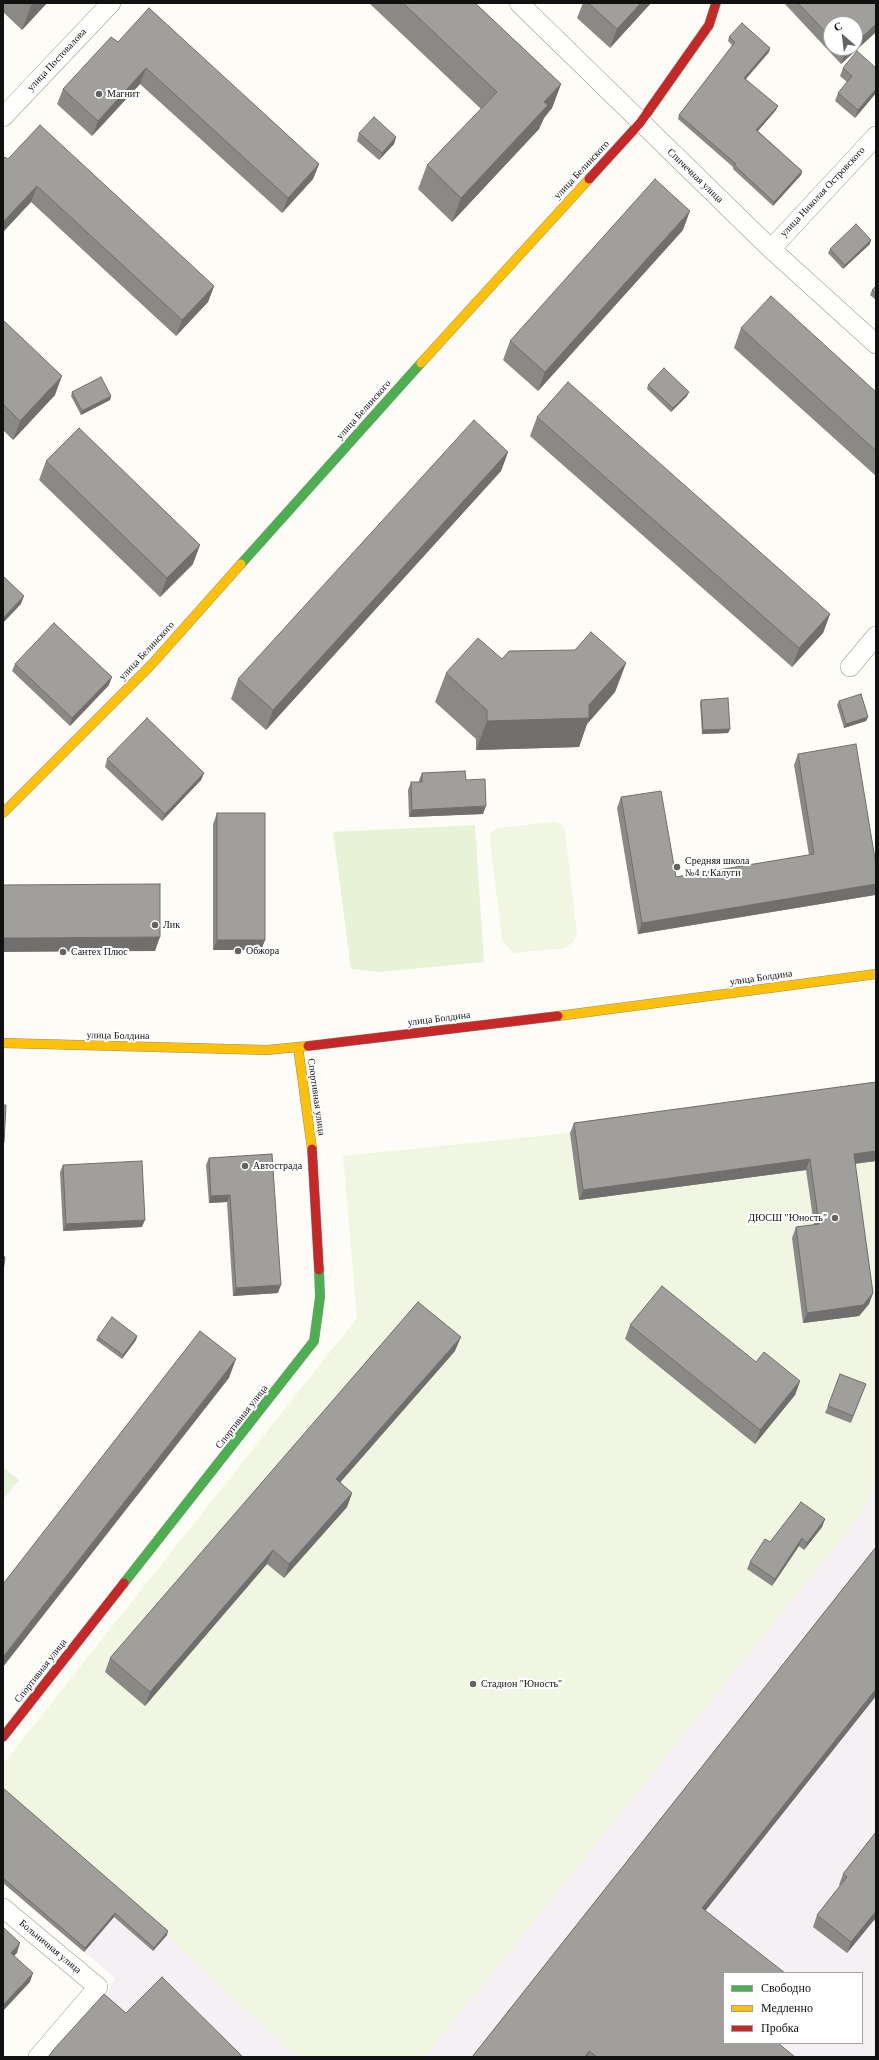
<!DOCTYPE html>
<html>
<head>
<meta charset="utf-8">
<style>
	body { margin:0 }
	#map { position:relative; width:879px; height:2060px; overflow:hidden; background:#fdfcf7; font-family:Georgia,serif }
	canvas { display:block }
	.frame { position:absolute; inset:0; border:4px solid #111; pointer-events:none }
	.legend { position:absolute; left:723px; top:1972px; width:140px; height:72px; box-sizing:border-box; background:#fff; border:1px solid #a0a0a0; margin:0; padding:5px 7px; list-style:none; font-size:12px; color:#111 }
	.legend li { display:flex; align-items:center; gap:8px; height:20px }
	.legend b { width:20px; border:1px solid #a0a0a0 }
	.north { position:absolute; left:823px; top:16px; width:40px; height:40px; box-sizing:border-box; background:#fff; border:1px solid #a0a0a0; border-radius:50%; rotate:332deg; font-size:11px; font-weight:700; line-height:16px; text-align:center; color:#111 }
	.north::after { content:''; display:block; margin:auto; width:14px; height:18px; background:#646362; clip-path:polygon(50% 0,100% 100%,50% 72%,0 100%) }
</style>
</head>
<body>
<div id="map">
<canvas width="879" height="2060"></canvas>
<div class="frame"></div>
<ul class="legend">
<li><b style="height:5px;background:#4caf50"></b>Свободно</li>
<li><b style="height:5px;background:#ffc107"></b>Медленно</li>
<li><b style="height:5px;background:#c62828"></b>Пробка</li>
</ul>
<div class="north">С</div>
</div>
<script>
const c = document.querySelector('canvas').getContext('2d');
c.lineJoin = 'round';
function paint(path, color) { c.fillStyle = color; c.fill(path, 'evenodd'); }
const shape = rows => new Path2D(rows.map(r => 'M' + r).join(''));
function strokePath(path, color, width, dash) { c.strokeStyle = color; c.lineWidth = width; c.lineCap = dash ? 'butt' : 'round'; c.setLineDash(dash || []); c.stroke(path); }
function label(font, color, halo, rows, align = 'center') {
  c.font = font + ' Georgia,serif'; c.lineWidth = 4; c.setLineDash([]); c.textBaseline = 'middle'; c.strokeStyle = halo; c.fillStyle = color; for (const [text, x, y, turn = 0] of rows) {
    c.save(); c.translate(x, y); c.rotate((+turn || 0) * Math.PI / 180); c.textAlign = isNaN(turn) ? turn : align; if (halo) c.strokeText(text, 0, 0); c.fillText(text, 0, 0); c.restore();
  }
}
paint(shape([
	[876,1480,876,2057,425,2057,863,1512],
	[724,1973,862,1973,862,2043,724,2043],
	[3,1793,167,1935,296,2057,53,2057,100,2006,115,1978,3,1883]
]), '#f5f0f3');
paint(shape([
	[475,825,484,962,379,972,351,969,333,832],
	[3,1467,19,1480,3,1500]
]), '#e7f3d7');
paint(shape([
	[555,822,562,825,565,831,577,934,573,942,566,948,513,953,502,939,490,841,491,833,497,828],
	[876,1092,876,1480,863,1512,425,2057,296,2057,167,1935,3,1793,3,1764,357,1318,343,1156,570,1133]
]), '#f0f6e1');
const street = shape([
	[519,3,771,249,876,344],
	[3,117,111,3],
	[771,249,876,136],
	[850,667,876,636],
	[3,1908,98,1987,38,2057]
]);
const fast = shape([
	[241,564,421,363],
	[124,1583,314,1341,320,1297,319,1270]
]);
const slow = shape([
	[421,363,589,179],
	[3,813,152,664,241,564],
	[558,1016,876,974],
	[3,1043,267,1050,308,1046],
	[298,1047,312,1149]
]);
const jam = shape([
	[589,179,640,123,709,25,716,3],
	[308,1046,558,1016],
	[312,1149,319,1270],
	[3,1737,124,1583]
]);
strokePath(street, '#979795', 20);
strokePath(fast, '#8e8d8b', 10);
strokePath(slow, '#8e8d8b', 10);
strokePath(jam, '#8e8d8b', 10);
strokePath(street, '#fffffe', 19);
strokePath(fast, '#4caf50', 9);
strokePath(slow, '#ffc107', 9);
strokePath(jam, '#c62828', 9);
paint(shape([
	[3,3,47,3,22,30,3,12],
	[369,3,475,3,561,84,552,108,544,118,539,129,452,222,418,189,427,165,481,109],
	[583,3,651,3,610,48,577,18],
	[784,3,876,3,876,32,841,64],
	[831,24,855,48,831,48],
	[729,37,770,48,769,52,746,79,776,110,758,131,802,171,801,175,773,206,733,169,733,167,678,119,679,115,733,46,728,41],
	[118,42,319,164,313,179,282,213,140,84,92,136,57,104,63,89],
	[843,68,876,68,876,93,855,118,835,101,838,93,847,82,840,76],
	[359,133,396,137,394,144,379,160,357,141],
	[8,159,214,286,208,302,176,336,31,202,3,232,3,160],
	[683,230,538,391,503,360,510,341],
	[870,244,843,269,828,253,830,249],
	[876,286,876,300,870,295,872,290],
	[3,320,55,395,13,440,3,430],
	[741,328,876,392,876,476,734,348],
	[648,385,687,396,671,412,647,389],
	[72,392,111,396,110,400,81,415,71,396],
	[537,417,830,614,823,633,792,667,530,436],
	[508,452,501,471,266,730,231,699,238,679],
	[46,461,193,564,160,597,39,480],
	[575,650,626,663,615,692,587,724,579,747,476,750,476,739,435,702,446,673,502,659],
	[15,664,109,685,70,726,12,671],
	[701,700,730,729,728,733,702,734,700,703],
	[839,701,868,717,866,721,844,728,837,705],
	[798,754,875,895,638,934,617,808,621,797,676,877,809,855,794,765],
	[107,759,204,773,201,780,162,821,105,767],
	[422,773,466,780,483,814,409,817,408,790,411,782,419,782,419,780],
	[217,813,265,940,261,950,213,950,213,824],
	[876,1082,876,1161,855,1164,873,1293,869,1304,859,1316,803,1323,792,1238,796,1227,814,1225,806,1170,579,1200,570,1133,574,1123],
	[272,1154,278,1293,233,1296,227,1202,209,1203,206,1165,209,1158],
	[63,1165,142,1227,63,1231,60,1172],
	[630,1325,756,1362,800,1381,795,1395,755,1444,625,1339],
	[137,1336,136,1340,122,1359,96,1340,98,1337],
	[455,1351,340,1482,352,1493,347,1507,284,1578,267,1564,145,1706,105,1672,110,1658],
	[866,1384,851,1423,825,1413,828,1406],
	[825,1519,822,1527,804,1550,799,1546,772,1586,747,1569,750,1562,770,1542],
	[876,1547,876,1696,705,1911,724,2043,795,2057,472,2057],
	[3,1788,167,1935,153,1951,114,1917,84,1952,3,1883],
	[876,1832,876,1922,874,1920,847,1953,813,1927,817,1915,840,1886,839,1885,843,1874]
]), '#8a8986');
paint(shape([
	[33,3,47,3,22,30,31,6],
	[641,3,651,3,610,48,617,29],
	[876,24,876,32,841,64,845,53,850,48,855,48,855,44],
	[770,48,769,52,743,82,744,78],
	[146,68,140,84,92,136,98,121],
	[561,84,552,108,544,118,539,129,452,222,461,198,544,102],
	[876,89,876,93,855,118,858,110],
	[778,106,776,110,755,134,756,130],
	[396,137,394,144,379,160,382,153],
	[319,164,313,179,282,213,288,198],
	[802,171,801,175,773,206,774,202],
	[37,186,31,202,3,232,3,222],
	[690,211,683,230,538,391,545,372],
	[871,240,870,244,843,269,845,265],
	[214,286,208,302,176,336,182,320],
	[62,376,55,395,13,440,20,421],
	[689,392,687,396,671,412,673,408],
	[111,396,110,400,81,415,82,411],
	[508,452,501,471,266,730,273,710],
	[200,545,193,564,160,597,167,578],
	[24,596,21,604,3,623,3,618],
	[830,614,823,633,792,667,799,648],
	[626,663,615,692,587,724,579,747,476,750,487,721,589,705],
	[112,677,109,685,70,726,72,718],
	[868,717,866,721,844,728,846,724],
	[730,729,728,733,702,734,703,730],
	[204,773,201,780,162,821,165,814],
	[486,806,483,814,409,817,412,810],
	[876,884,876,892,875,895,638,934,642,923],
	[160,937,155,951,3,952,3,938],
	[217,940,265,940,261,950,213,950],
	[876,1151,876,1161,850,1164,854,1154],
	[810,1159,806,1170,579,1200,583,1190],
	[230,1195,227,1202,209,1203,211,1196],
	[145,1220,142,1227,63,1231,66,1224],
	[281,1285,278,1293,233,1296,236,1288],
	[873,1293,869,1304,859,1316,803,1323,807,1313],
	[137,1336,136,1340,122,1359,123,1355],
	[461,1337,455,1351,331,1493,336,1479],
	[236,1359,229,1378,3,1667,3,1657],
	[800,1381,795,1395,755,1444,760,1430],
	[352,1493,347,1507,284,1578,289,1564],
	[825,1519,822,1527,804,1550,807,1543],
	[802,1538,799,1546,772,1586,775,1579],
	[273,1550,267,1564,145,1706,150,1692],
	[876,1689,876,1696,698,1920,702,1908],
	[876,1911,876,1914,874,1920,847,1953,851,1942],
	[115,1913,114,1917,84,1952,85,1948],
	[168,1931,167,1935,153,1951,154,1948],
	[20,1943,17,1953,8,1962,11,1953],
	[33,1973,30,1982,3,2011,3,2005],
	[589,2051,587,2057,585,2057]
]), '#716f6d');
const building = shape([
	[28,3,33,3,31,6,28,3],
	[403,3,475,3,561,84,544,102,548,105,461,198,427,165,497,92,403,3],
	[588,3,641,3,617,29,588,3],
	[798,3,876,3,876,24,855,44,855,24,831,24,831,38,798,3],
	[149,8,319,164,288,198,146,68,98,121,63,89,111,37,118,42,149,8],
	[742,23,770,48,744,78,778,106,756,130,802,171,774,202,734,165,736,164,679,115,735,42,729,37,742,23],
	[840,48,850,48,845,53,840,48],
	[857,51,876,68,876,89,858,110,838,93,852,76,843,68,857,51],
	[374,117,396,137,382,153,359,133,374,117],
	[40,125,214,286,182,320,37,186,3,222,3,160,5,157,8,159,40,125],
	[655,179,690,211,545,372,510,341,655,179],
	[856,224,871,240,845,265,830,249,856,224],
	[876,286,876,293,872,290,876,286],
	[771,296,876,392,876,451,741,328,771,296],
	[3,320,62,376,20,421,3,404,3,320],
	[664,368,689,392,673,408,648,385,664,368],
	[101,377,111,396,82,411,72,392,101,377],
	[568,382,830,614,799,648,537,417,568,382],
	[474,420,508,452,273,710,238,679,474,420],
	[79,428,200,545,167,578,46,461,79,428],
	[3,576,24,596,3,618,3,576],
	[54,623,112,677,72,718,15,664,54,623],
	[591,632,626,663,589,705,589,718,487,721,487,710,446,673,478,638,502,659,509,651,575,650,591,632],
	[861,694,868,717,846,724,839,701,861,694],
	[728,698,730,729,703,730,701,700,728,698],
	[147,718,204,773,165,814,107,759,147,718],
	[856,744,876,865,876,884,642,923,621,797,661,791,676,877,814,854,798,754,856,744],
	[465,771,466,780,485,779,486,806,412,810,411,782,422,782,422,773,465,771],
	[217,813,265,813,265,940,217,940,217,813],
	[160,884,160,937,3,938,3,885,160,884],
	[876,1082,876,1151,854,1154,873,1293,863,1305,807,1313,796,1227,819,1224,810,1159,583,1190,574,1123,876,1082],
	[3,1105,6,1105,4,1142,3,1142,3,1105],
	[272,1154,281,1285,236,1288,230,1195,211,1196,209,1158,272,1154],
	[142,1161,145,1220,66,1224,63,1165,142,1161],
	[3,1256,5,1257,3,1272,3,1256],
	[662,1286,756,1362,764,1352,800,1381,760,1430,630,1325,662,1286],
	[418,1302,461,1337,336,1479,352,1493,289,1564,273,1550,150,1692,110,1658,418,1302],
	[112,1317,137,1336,123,1355,98,1337,112,1317],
	[200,1331,236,1359,3,1657,3,1584,200,1331],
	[840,1374,866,1384,853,1416,828,1406,840,1374],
	[801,1502,825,1519,807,1543,802,1538,775,1579,750,1562,765,1539,770,1542,801,1502],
	[876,1547,876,1689,702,1908,785,1973,724,1973,724,2043,778,2043,795,2057,597,2057,589,2051,585,2057,472,2057,876,1547],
	[3,1788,168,1931,154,1948,115,1913,85,1948,3,1878,3,1788],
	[876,1832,876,1911,851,1942,817,1915,847,1877,843,1874,876,1832],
	[3,1927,20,1943,11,1953,33,1973,3,2005,3,1927],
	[162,1977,243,2057,48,2057,55,2048,104,1994,126,2013,162,1977]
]);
paint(building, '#a19f9c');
strokePath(building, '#716f6d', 1);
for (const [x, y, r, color] of [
	[99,94,4,"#646362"],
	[677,867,4,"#646362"],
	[155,925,4,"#646362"],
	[238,951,4,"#646362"],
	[63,952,4,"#646362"],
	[245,1166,4,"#646362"],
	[835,1218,4,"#646362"],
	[473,1684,4,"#646362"]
]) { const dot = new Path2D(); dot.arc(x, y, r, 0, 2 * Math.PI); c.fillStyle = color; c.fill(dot); strokePath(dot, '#fff', 1.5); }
label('10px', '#111', '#fff', [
	["улица Постовалова",57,60,-47],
	["улица Белинского",582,170,-47],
	["Спичечная улица",695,176,44],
	["улица Николая Островского",823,192,-47],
	["улица Белинского",364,410,-48],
	["улица Белинского",147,651,-47],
	["улица Болдина",761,978,-8],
	["улица Болдина",439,1019,-7],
	["улица Болдина",118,1036,1],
	["Спортивная улица",316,1097,82],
	["Спортивная улица",242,1417,-52],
	["Спортивная улица",41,1671,-52],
	["Больничная улица",50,1947,40]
]);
label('10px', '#111', '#fff', [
	["Магнит",107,94],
	["Средняя школа",685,861],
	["№4 г. Калуги",685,873],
	["Лик",163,925],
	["Обжора",246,951],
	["Сантех Плюс",71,952],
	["Автострада",253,1166],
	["ДЮСШ \"Юность\"",827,1218,"right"],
	["Стадион \"Юность\"",481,1684]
], 'left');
</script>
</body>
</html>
